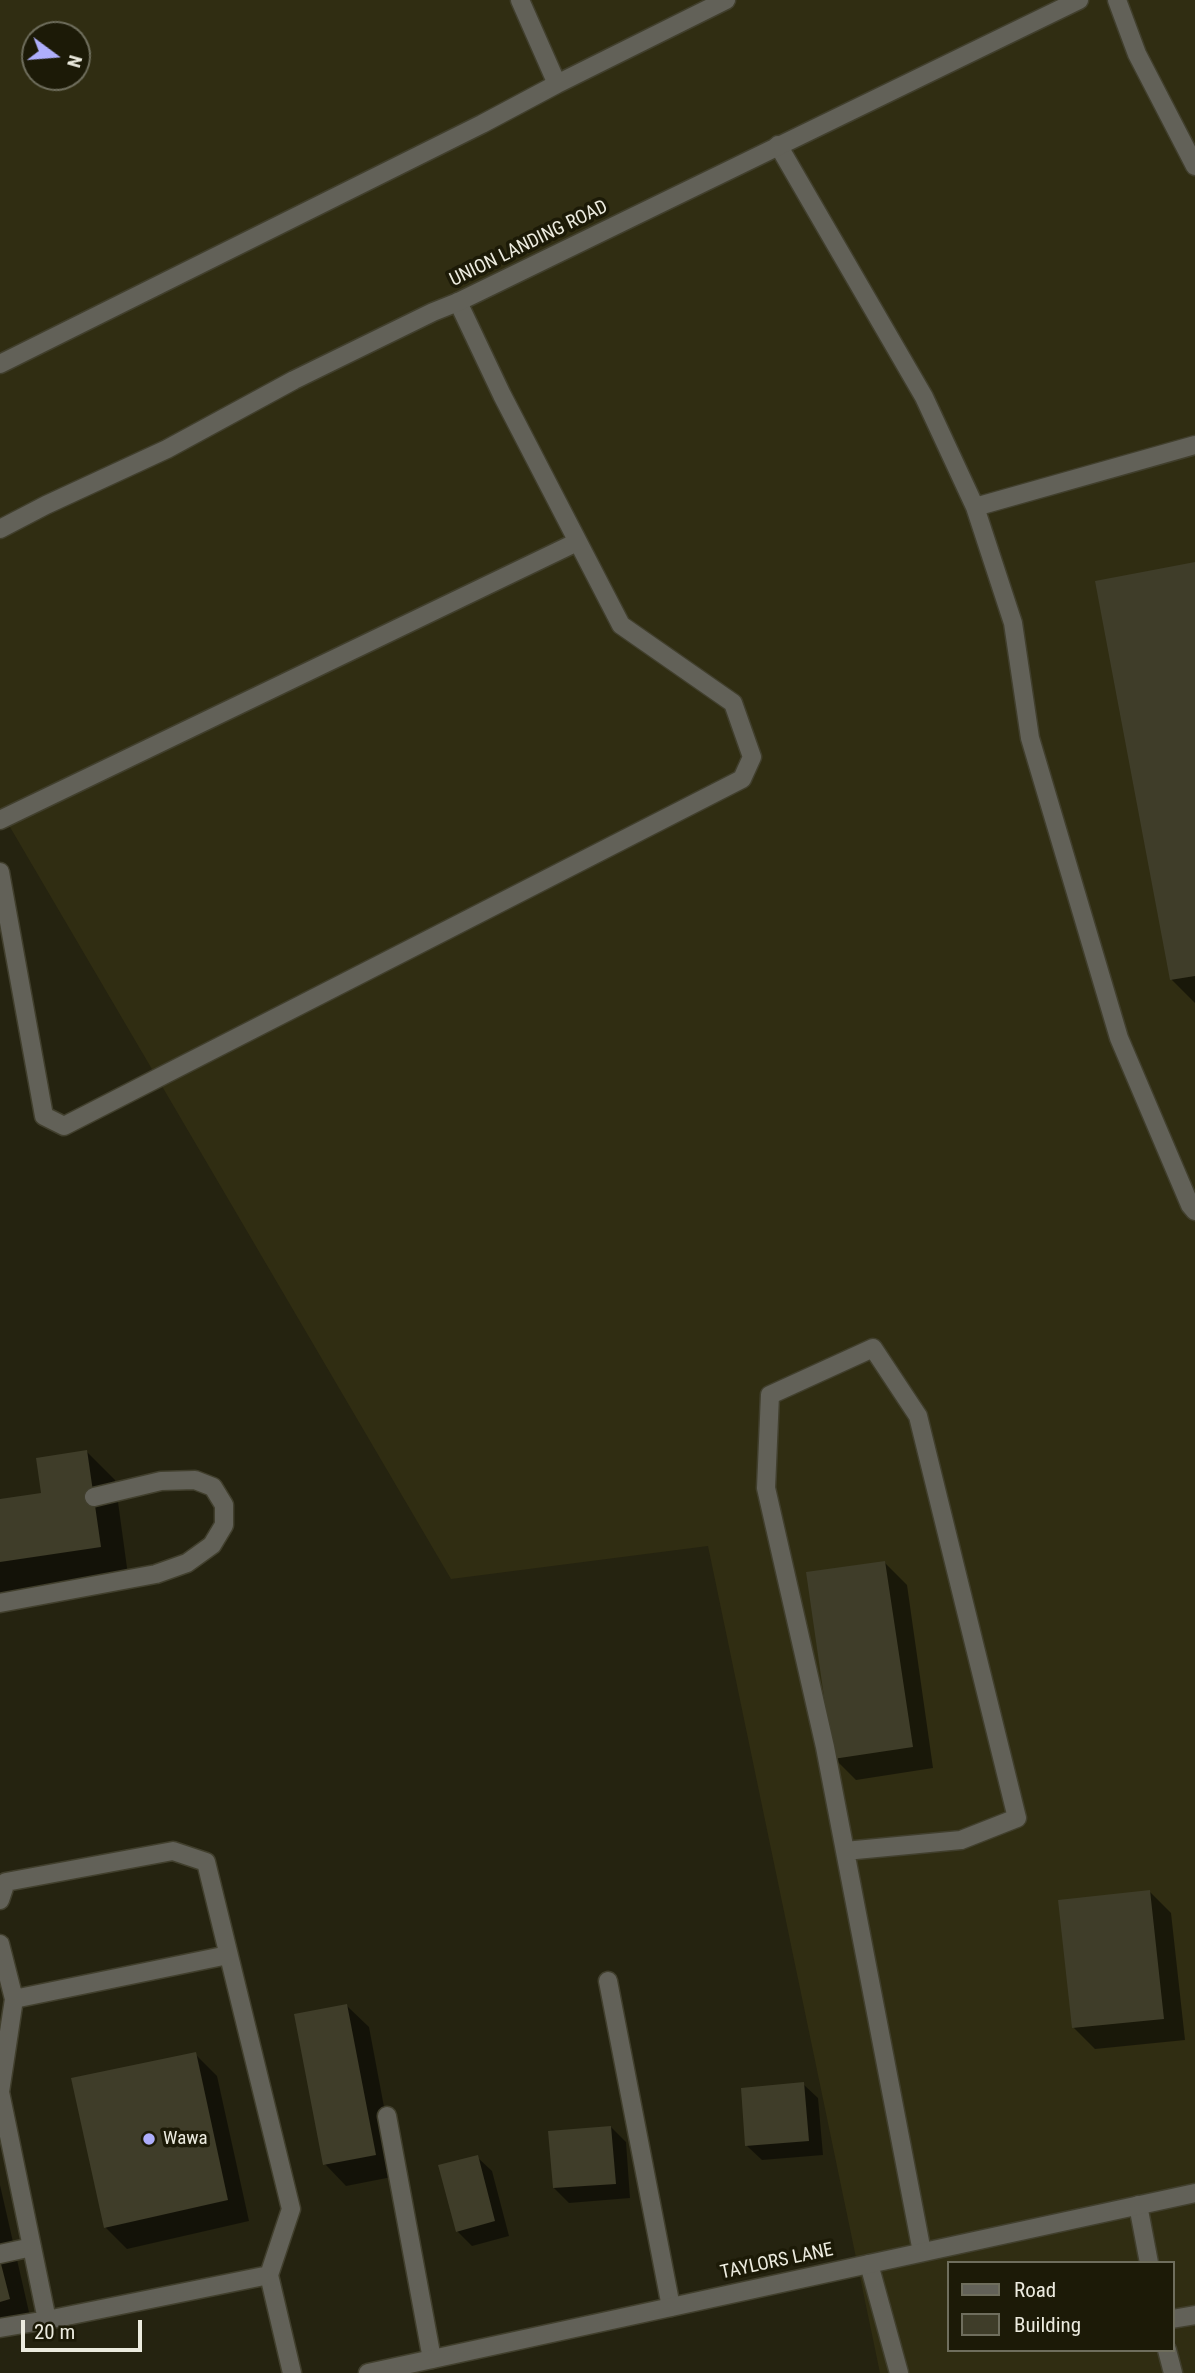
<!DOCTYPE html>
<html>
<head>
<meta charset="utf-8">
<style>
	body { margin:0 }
	#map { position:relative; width:1195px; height:2373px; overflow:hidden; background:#252310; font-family:"Roboto Condensed",sans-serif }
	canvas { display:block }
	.legend { position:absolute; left:947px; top:2261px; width:228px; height:91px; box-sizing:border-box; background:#1c1a07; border:2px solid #6f6e5d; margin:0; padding:9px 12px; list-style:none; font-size:21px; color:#ecebdf }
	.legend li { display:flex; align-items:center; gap:14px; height:35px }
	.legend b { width:35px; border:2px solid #6f6e5d }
	.north { position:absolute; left:21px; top:21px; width:70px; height:70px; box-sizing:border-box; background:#1c1a07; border:2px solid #6f6e5d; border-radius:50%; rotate:106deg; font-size:19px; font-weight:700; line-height:28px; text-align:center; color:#ecebdf }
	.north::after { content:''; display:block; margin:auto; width:24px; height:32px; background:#aeaefb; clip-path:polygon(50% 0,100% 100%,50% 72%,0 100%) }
	.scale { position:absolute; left:21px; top:2320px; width:121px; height:32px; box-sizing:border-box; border:4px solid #ecebdf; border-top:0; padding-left:9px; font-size:21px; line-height:24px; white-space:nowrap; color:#ecebdf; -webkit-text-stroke:5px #1c1a07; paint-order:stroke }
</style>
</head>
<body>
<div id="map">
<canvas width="1195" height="2373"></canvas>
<ul class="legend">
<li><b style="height:9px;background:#626158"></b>Road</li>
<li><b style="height:19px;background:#3f3d29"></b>Building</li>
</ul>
<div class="north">N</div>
<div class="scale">20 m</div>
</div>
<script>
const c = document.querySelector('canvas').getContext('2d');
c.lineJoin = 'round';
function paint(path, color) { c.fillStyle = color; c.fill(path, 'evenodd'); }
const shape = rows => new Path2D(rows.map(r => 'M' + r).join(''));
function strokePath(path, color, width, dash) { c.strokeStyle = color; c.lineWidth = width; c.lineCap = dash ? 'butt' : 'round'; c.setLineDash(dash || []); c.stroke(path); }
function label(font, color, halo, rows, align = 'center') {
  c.font = font + ' "Roboto Condensed",sans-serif'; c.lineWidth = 7; c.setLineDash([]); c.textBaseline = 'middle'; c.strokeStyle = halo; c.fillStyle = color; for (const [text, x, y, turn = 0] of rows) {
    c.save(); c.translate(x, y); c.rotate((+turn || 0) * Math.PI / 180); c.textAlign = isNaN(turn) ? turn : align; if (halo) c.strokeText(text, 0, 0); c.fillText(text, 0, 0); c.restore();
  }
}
paint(shape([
	[0,0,1195,0,1195,2373,880,2373,708,1546,451,1579,0,810],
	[35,35,77,35,77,77,35,77],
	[948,2263,1172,2263,1172,2350,948,2350]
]), '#302d12');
paint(shape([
	[1195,564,1195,1003,1172,980],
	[87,1452,115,1480,128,1575,0,1593,0,1500,43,1494],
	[885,1563,907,1585,933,1768,856,1780,834,1758],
	[1150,1892,1171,1913,1185,2040,1095,2049,1074,2028],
	[347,2006,369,2027,397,2176,346,2186,325,2164],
	[195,2054,217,2076,249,2221,127,2249,105,2227],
	[803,2084,818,2098,823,2155,762,2160,747,2146],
	[611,2127,626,2142,630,2198,569,2203,554,2188],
	[477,2157,492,2171,509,2236,472,2246,457,2231],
	[0,2185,31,2321,0,2328]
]), '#0007');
paint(shape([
	[1195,562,1195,976,1170,980,1095,581],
	[87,1450,101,1547,0,1562,0,1499,41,1493,36,1458],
	[885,1561,913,1747,833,1759,806,1572],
	[1150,1890,1164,2019,1072,2028,1058,1900],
	[347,2004,376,2155,323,2165,294,2014],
	[196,2052,228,2200,104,2228,71,2078],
	[804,2082,809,2141,745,2146,741,2088],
	[611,2126,616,2184,553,2188,548,2131],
	[478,2155,495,2221,456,2232,438,2165],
	[0,2260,10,2299,0,2302]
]), '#3f3d29');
const service = shape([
	[520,0,557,84],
	[1117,0,1137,54,1195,166],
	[778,145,924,397,975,507,1013,623,1030,738,1119,1038,1190,1205,1195,1211],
	[0,364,482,124,557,84,726,0],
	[975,507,1195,445],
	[0,820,577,542],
	[0,872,44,1116,64,1126,742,779,752,757,733,703,621,625,502,395,458,302],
	[0,1603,156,1574,187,1563,212,1545,224,1525,224,1505,213,1487,195,1480,161,1481,94,1497],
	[845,1851,961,1840,1017,1818,918,1416,873,1348,770,1395,766,1488,825,1747,922,2252],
	[0,1900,6,1882,173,1851,206,1862,291,2209,269,2275],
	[0,1944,14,1999,228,1955],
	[608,1981,671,2307],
	[0,2092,47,2320,269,2275,292,2373],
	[0,2092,14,1999],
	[387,2116,432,2359],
	[1138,2205,1149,2263],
	[0,2254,32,2247],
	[869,2264,899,2373],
	[1172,2319,1195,2315],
	[0,2328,47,2320],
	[1167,2350,1173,2373]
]);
const minor = shape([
	[0,529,46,505,167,449,294,380,433,312,458,302,1079,0]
]);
const tertiary = shape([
	[368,2373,1195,2193]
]);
strokePath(service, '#413f2d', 21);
strokePath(minor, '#413f2d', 21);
strokePath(tertiary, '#413f2d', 21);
strokePath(service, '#626158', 18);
strokePath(minor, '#626158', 18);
strokePath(tertiary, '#626158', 18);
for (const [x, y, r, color] of [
	[149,2139,7,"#aeaefb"]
]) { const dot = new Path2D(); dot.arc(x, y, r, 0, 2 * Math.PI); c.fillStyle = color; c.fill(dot); strokePath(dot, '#1c1a07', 2.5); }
label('19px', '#ecebdf', '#1c1a07', [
	["UNION LANDING ROAD",529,244,-26],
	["TAYLORS LANE",777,2262,-12]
]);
label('19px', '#ecebdf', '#1c1a07', [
	["Wawa",163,2139]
], 'left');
</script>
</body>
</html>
